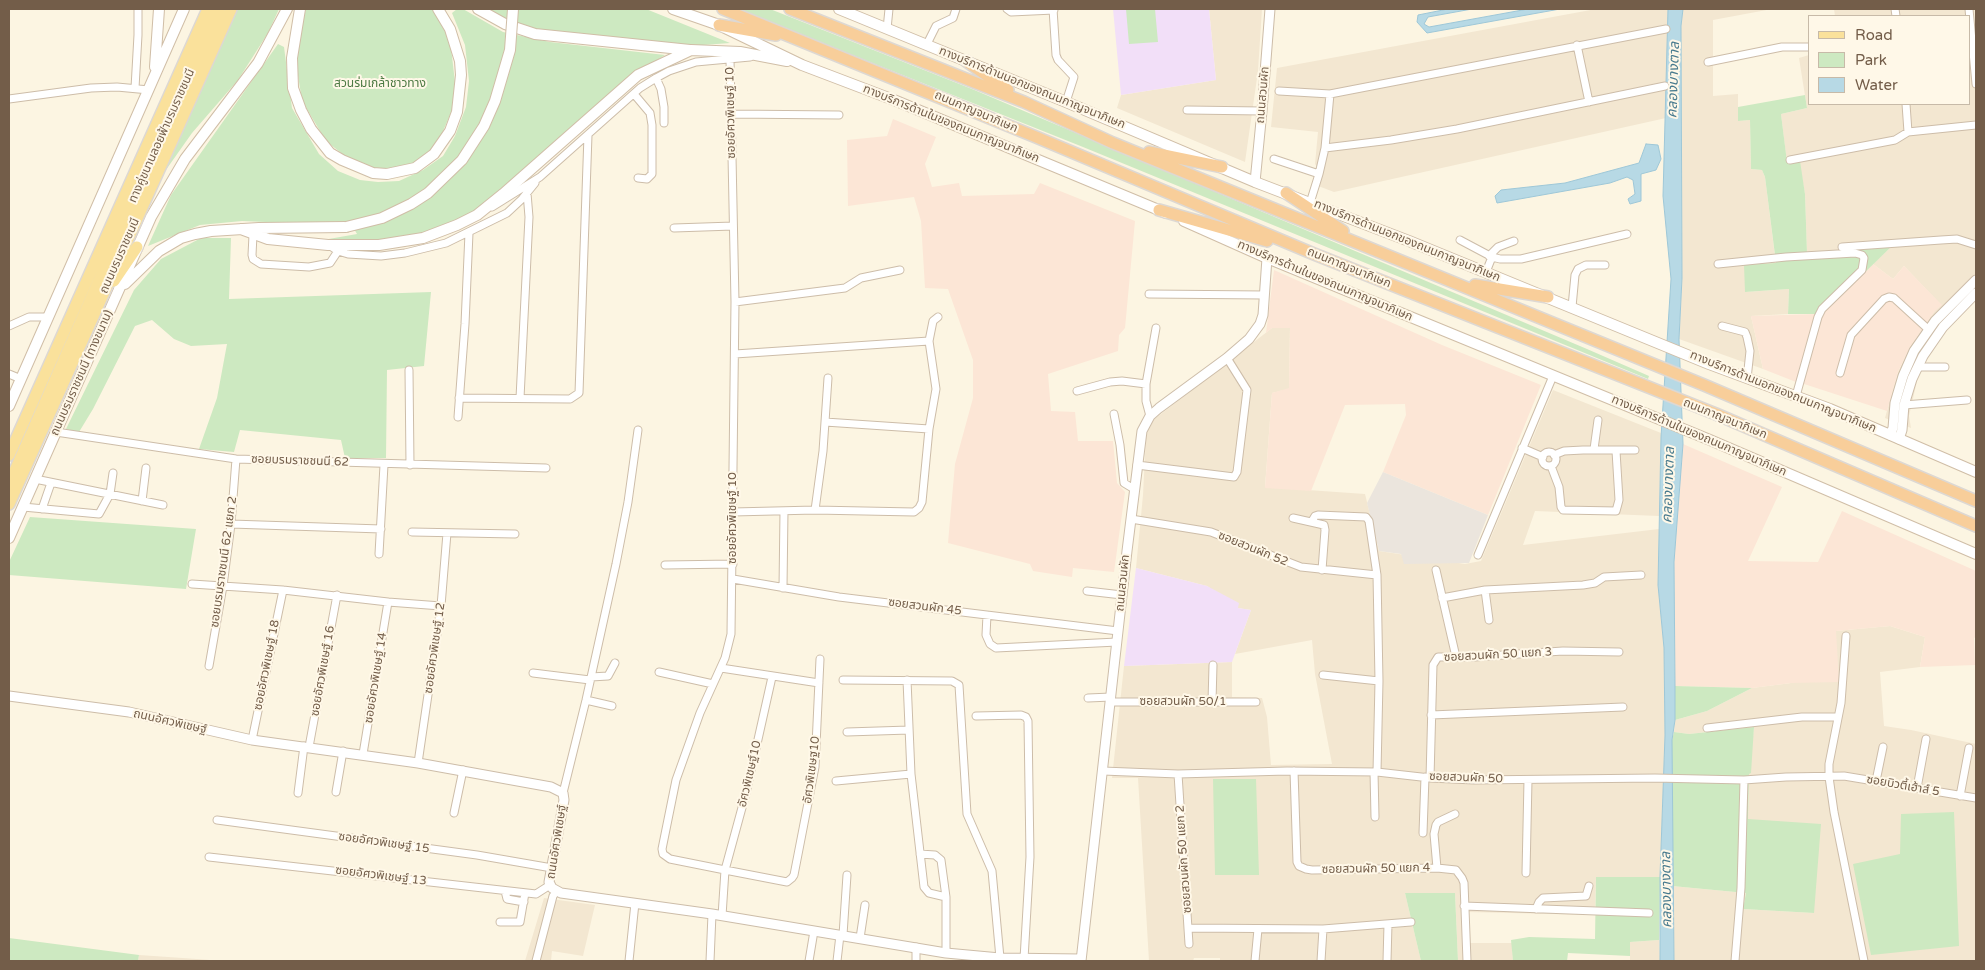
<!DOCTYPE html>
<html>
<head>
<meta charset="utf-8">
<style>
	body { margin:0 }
	#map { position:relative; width:1985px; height:970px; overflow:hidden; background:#fcf5e2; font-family:"Varela Round",sans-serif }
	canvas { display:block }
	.frame { position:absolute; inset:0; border:10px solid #735d49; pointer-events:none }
	.legend { position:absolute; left:1808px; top:15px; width:162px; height:90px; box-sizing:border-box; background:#fff8e8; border:1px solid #c7baa8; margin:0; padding:6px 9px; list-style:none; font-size:15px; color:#735d49 }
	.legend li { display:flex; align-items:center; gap:10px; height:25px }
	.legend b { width:25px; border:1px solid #c7baa8 }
</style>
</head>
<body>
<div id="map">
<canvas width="1985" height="970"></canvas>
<div class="frame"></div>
<ul class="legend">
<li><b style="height:6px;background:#fae19b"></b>Road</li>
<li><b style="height:14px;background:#cde9c1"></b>Park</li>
<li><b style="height:14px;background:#b7d9e5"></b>Water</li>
</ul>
</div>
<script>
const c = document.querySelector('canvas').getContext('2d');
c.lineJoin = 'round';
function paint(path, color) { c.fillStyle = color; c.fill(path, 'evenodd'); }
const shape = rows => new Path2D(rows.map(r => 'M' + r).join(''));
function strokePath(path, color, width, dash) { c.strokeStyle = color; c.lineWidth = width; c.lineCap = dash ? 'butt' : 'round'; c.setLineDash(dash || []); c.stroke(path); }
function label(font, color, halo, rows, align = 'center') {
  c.font = font + ' "Varela Round","Noto Sans Thai",sans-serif'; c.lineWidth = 4; c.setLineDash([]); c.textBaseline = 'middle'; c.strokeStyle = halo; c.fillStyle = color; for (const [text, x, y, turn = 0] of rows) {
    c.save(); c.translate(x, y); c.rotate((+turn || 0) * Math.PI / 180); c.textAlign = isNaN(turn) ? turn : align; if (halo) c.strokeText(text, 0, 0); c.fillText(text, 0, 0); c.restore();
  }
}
paint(shape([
	[1209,9,1262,9,1258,71,1245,162,1117,108,1121,95,1216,80],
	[1596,9,1668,9,1666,118,1334,192,1313,184,1318,168,1315,164,1318,132,1271,127,1277,68],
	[1683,9,1772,9,1713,20,1713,96,1738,94,1738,121,1750,120,1751,169,1762,170,1765,177,1776,264,1746,292,1789,289,1788,314,1751,316,1763,369,1679,339,1682,278,1681,26],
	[1834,9,1976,9,1976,298,1942,336,1927,356,1917,381,1909,416,1911,428,1885,418,1898,372,1910,347,1935,310,1941,305,1904,266,1893,279,1873,264,1890,248,1807,254,1805,194,1799,161,1787,163,1781,114,1807,108,1799,58,1809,55,1809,104,1969,104,1969,16,1835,16],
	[1272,328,1290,328,1289,389,1272,393,1265,487,1365,494,1379,551,1465,564,1481,561,1553,390,1661,433,1659,516,1535,511,1523,545,1659,529,1658,585,1664,648,1665,735,1660,877,1596,877,1595,915,1468,912,1469,943,1512,943,1513,961,1458,961,1455,893,1405,893,1421,961,1220,961,1220,958,1194,958,1193,961,1149,961,1138,778,1112,778,1124,666,1232,662,1232,697,1262,698,1267,717,1271,765,1332,764,1315,674,1312,640,1235,654,1251,610,1238,608,1207,586,1136,568,1143,495,1146,436,1152,421],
	[1890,626,1925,637,1920,667,1880,672,1884,726,1911,730,1976,744,1976,961,1674,961,1672,886,1746,893,1743,909,1814,913,1748,819,1749,773,1754,727,1689,734,1674,732,1675,720,1707,711,1752,688,1791,683,1836,631],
	[544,898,595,905,583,956,552,951,551,961,525,961],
	[1659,940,1660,961,1630,961,1630,942],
	[139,955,197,959,222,961,138,961]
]), '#f3e7d1');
paint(shape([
	[893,119,936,137,925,164,932,187,959,183,962,196,1034,194,1040,183,1135,221,1125,328,1119,335,1118,351,1048,374,1051,411,1075,412,1078,441,1113,441,1117,483,1125,492,1114,572,1073,568,1072,577,1033,571,1030,564,948,543,955,464,973,398,973,360,948,289,925,288,921,221,914,197,848,206,847,140,887,136],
	[1873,264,1893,279,1904,266,1942,305,1935,311,1910,347,1898,372,1887,411,1801,383,1822,314],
	[1274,270,1442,345,1541,385,1488,515,1383,472,1406,415,1405,404,1345,405,1311,491,1265,488,1272,393,1289,388,1290,328,1272,328,1266,333],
	[1817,314,1796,382,1763,369,1751,316],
	[1683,444,1782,487,1748,561,1818,562,1842,511,1976,571,1976,637,1974,638,1975,665,1920,667,1925,637,1890,626,1836,631,1839,682,1791,683,1752,688,1675,686,1674,562]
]), '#fce6d6');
paint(shape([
	[1383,472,1488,515,1469,563,1404,564,1401,554,1379,551,1367,503]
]), '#ebe5dd');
paint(shape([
	[1113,9,1209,9,1216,80,1121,95],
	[1136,568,1207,586,1239,603,1238,608,1251,610,1232,662,1124,666]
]), '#f2dff8');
paint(shape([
	[234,9,279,9,268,33,238,80,192,133,156,184],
	[306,9,434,9,450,39,456,91,452,110,441,136,430,152,414,163,398,169,383,171,365,167,345,156,326,141,302,101,297,69,297,48],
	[457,9,463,9,503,32,550,42,665,55,646,67,467,217,408,239,362,242,323,240,357,234,350,222,289,223,242,221,200,225,148,246,171,195,278,44,284,47,292,108,319,154,338,171,360,180,378,182,399,181,423,170,443,156,455,136,466,107,469,81,465,45,452,13],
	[484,9,646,9,730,43,690,46,525,28],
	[737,9,770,9,972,89,1587,349,1649,376,1648,379,1083,147],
	[1126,9,1155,9,1158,42,1129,44],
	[1805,95,1807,108,1781,114,1787,162,1800,161,1805,194,1807,253,1891,247,1822,314,1788,314,1789,289,1745,292,1744,265,1776,263,1765,177,1762,170,1751,169,1750,120,1738,121,1738,107],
	[201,238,231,238,229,299,431,292,424,366,387,370,386,458,345,458,341,440,240,430,234,452,199,449,217,398,227,344,191,346,174,339,152,320,135,326,93,409,79,432,66,429,134,290,161,259],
	[30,517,196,529,186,589,9,575,9,562],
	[1675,686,1752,688,1707,711,1675,720],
	[1754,727,1751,773,1749,774,1748,819,1821,824,1814,913,1743,909,1746,893,1672,886,1672,740,1674,732,1689,734],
	[1213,779,1256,779,1259,875,1215,875],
	[1954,812,1959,946,1871,955,1853,864,1900,854,1901,814],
	[1596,877,1660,877,1659,940,1630,942,1630,956,1568,953,1567,961,1513,961,1511,940,1529,937,1595,939],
	[1405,893,1455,893,1458,961,1421,961],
	[9,938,139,955,138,961,9,961]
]), '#cde9c1');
const water = shape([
	[1448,9,1472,9,1428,17,1424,24,1429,27,1528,9,1560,9,1427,33,1417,22,1418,15,1448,9],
	[1668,9,1683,9,1681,26,1682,278,1679,339,1683,444,1674,562,1675,686,1675,720,1672,740,1674,961,1660,961,1660,877,1665,735,1664,648,1658,585,1661,437,1671,279,1663,196,1668,9],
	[1646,144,1658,145,1661,159,1656,170,1641,174,1641,201,1630,204,1628,199,1635,194,1633,180,1627,177,1610,183,1497,203,1495,196,1501,190,1565,183,1639,163,1646,144]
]);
paint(water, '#b7d9e5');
strokePath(water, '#9ec7d7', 1);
const minor = shape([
	[1007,9,1011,12,1054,10],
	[1053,9,1056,55,1058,60,1074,77,1066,102],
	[1895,9,1896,16],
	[1969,9,1976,84],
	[887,29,889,9],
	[927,44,936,26,953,18,956,9],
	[1577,45,1589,102],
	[1708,62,1782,47,1809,47],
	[656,78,661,89,664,107,664,123],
	[135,88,138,35,138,9],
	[1279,91,1330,94,1666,29],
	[634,94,650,113,652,125,652,174,647,179,638,178],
	[9,99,91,88,117,87,149,90],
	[1906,104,1908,132],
	[1187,110,1262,111],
	[731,114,839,115],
	[1325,148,1391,140,1457,129,1665,86],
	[1274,159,1319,174,1310,203],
	[1790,160,1895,140,1908,132,1976,125],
	[1319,174,1325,148,1330,94],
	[492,207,540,177,640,88,656,78,669,71,696,62,750,57],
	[674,228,733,226],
	[253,235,252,255,253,259,261,264,309,267,330,263,338,251],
	[1460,240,1492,257],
	[329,245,338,251,348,254,381,256,405,253,446,243,507,213,522,199,535,183],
	[1842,247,1941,240,1957,239,1976,245],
	[1489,256,1498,247,1514,241],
	[1718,264,1786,257,1855,253,1862,255,1864,258,1862,270,1822,309,1818,317,1796,396],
	[1486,272,1492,257,1500,259,1521,259,1627,234],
	[1149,294,1264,295],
	[735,302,845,288,861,278,900,270],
	[1572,307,1575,275,1578,269,1586,265,1605,265],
	[9,326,29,317,48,317],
	[1722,326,1745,332,1747,337,1750,351,1747,379],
	[735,354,929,341],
	[1918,367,1945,367],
	[409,370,410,465],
	[1840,373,1851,335,1884,299,1889,297,1894,298,1929,330],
	[9,374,21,379],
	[1077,391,1110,382,1122,381,1146,384],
	[459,398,570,399,579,393,588,135],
	[520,398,529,217,527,193],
	[1904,405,1967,400],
	[1114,414,1120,445,1124,483,1134,489],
	[1150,416,1146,401,1146,384,1156,328],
	[458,417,465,324,469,233],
	[825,422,929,429],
	[56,432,236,459,546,468],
	[1522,448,1543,457],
	[1594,449,1598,420],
	'1542 459a7 7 0 1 1 14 0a7 7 0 1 1-14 0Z',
	[1554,455,1564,451,1583,450,1635,450],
	[1137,465,1234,477,1237,472,1247,390,1227,358],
	[1551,466,1559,487,1561,507,1563,510,1616,511,1619,500,1616,451],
	[35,479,163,505],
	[142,501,146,468],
	[23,507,99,514,110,494,113,473],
	[42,509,51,483],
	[815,510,823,451,828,378],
	[733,512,815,510,914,512,919,508,922,502,929,429,936,389,929,341,933,321,938,317],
	[1293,518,1324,525,1325,530,1322,570],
	[1131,519,1211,532,1301,567,1377,575],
	[1312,521,1315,516,1318,515,1366,517,1369,521,1377,575,1379,681,1377,772],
	[231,524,381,529],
	[412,532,515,534],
	[379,554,384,465],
	[1478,555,1553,376],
	[665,565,733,564],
	[1436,570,1456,657],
	[733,579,839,597,1118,631],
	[192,584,283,590,388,602,441,606],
	[783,588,784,511],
	[1485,590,1489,620],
	[1087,591,1122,595],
	[1442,598,1485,590,1583,585,1595,583,1604,577,1641,575],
	[987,615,986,635,990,644,996,648,1117,642],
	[1846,636,1841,703,1829,764,1829,777,1834,812,1864,961],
	[209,666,223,586,231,524,236,459],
	[721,668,819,683],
	[659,672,713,684],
	[533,673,590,680],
	[1323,675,1379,681],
	[591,677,608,676,615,663],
	[772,677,746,793,725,870,787,882,792,878,794,875,815,767,820,659],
	[843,680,952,681,959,685,967,814,992,871,1000,958],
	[907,680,911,774,924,887,929,893,946,897,946,953],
	[1088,698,1111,697],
	[586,700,612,706],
	[1111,702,1256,702],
	[1212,702,1213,665],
	[1431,715,1623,707],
	[976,716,1021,715,1026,717,1028,721,1030,857,1024,959],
	[1707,728,1802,717,1838,717],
	[847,732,909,730],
	[252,740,283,590],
	[309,747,337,595],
	[363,754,388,602],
	[418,763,441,606,447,533],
	[1103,771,1178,774,1287,771,1377,772,1430,778,1474,780,1655,778,1744,780,1786,777,1844,776,1976,798],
	[1294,771,1297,862,1299,866,1306,869,1312,870,1437,868,1456,870,1462,878,1464,883,1467,961],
	[1374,772,1375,817],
	[1178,774,1189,944],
	[1430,778,1433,665,1438,657,1474,657,1563,651,1619,652],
	[836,781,911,774],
	[1876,781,1883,747],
	[1917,788,1926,739],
	[336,792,343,751],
	[298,793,304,746],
	[563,793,586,700,616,564,628,502,638,430],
	[1960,796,1969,748],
	[454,813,463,770],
	[217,820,477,855,552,868],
	[1423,833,1425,777],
	[920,854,935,855,941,860,946,897],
	[209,857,536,894,550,885],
	[1437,868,1434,834,1436,825,1438,822,1455,814],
	[1526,873,1528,780],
	[505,891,507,899,524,902],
	[1464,906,1649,913],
	[1536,909,1539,902,1543,898,1586,896,1589,886],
	[722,916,725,870,670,859,663,854,662,849,676,780,700,713,725,658,731,634,735,302,730,59],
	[500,922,520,922,525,893],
	[1189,928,1323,929,1411,922],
	[843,935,847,875],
	[860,938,865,905],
	[916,947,916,961],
	[536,961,553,896,556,892],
	[629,961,635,903],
	[710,961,712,914],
	[809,961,814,931],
	[837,961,840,935],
	[1255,961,1258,929],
	[1321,961,1323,929],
	[1387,961,1388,924],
	[1735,961,1741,888,1744,780]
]);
const tertiary = shape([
	[1255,182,1262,111,1270,9],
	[1890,435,1893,428,1895,403,1903,376,1914,351,1935,321,1976,280],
	[1899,439,1902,430,1904,405,1912,379,1923,356,1943,327,1976,293],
	[9,696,129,712,252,740,418,763,551,787,563,793,564,800,549,882,552,888,561,893,712,914,946,953,1000,958,1081,959],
	[1081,961,1127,551,1142,431,1150,416,1159,408,1227,358,1249,339,1260,324,1263,315,1267,258]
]);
const secondary = shape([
	[300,9,292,58,293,88,301,110,311,129,330,153,342,160,373,173,387,174,415,168,434,154,450,131,457,112,461,75,460,61,450,29,438,9],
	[478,9,505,24,535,34,690,50],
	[673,9,719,25,802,65,894,100,1166,213],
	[839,9,1066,102,1255,182,1409,241,1709,364,1830,409,1976,472],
	[155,67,159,9],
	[1184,221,1267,258,1710,440,1976,554],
	[241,229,268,239,328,245,379,245,423,238,457,225,477,215,503,194,638,75,691,50,740,52,787,61],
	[125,284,159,251,181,238,195,234,211,231,259,228,346,227],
	[9,406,184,9],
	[9,538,151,217,185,159,258,63,287,9]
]);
const primary = shape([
	[114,281,137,247],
	[9,455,208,9],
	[9,484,219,9],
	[9,504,231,9]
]);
const trunk = shape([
	[723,9,1036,137,1314,254,1716,414,1976,526],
	[790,9,1024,102,1113,143,1704,385,1976,501],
	[719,25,776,35],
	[966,61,1008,90],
	[1149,152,1222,167],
	[1286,193,1343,231],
	[1159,210,1267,241],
	[1475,285,1548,297]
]);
strokePath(minor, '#cdbda9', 9);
strokePath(tertiary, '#cdbda9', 11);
strokePath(secondary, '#d0bea7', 12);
strokePath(primary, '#ddd8d3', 14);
strokePath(trunk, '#ddd8d3', 14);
strokePath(minor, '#fff', 7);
strokePath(tertiary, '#fff', 9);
strokePath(secondary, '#fff', 10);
strokePath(primary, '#fae19b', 11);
strokePath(trunk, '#f8ce9a', 11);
const secondaryBridge = shape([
	[346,227,382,218,411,204,428,193,462,160,484,126,495,101,510,50,513,9]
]);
strokePath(secondaryBridge, '#d0bea7', 12, []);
strokePath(secondaryBridge, '#fff', 10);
label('12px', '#4c7942', '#fff8e8', [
	["สวนร่มเกล้าชาวทาง",380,84]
]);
label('12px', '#735d49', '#fff8e8', [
	["ทางบริการด้านนอกของถนนกาญจนาภิเษก",1032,88,22],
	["ถนนสวนผัก",1263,95,-85],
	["ถนนกาญจนาภิเษก",976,112,23],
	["ซอยอัศวพิเชษฐ์ 10",731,113,-91],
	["ทางบริการด้านในของถนนกาญจนาภิเษก",951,124,22],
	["ทางคู่ขนานลอยฟ้าบรมราชชนนี",162,136,-66],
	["ทางบริการด้านนอกของถนนกาญจนาภิเษก",1407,241,22],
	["ถนนบรมราชชนนี",120,256,-66],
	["ถนนกาญจนาภิเษก",1349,268,22],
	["ทางบริการด้านในของถนนกาญจนาภิเษก",1325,281,23],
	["ถนนบรมราชชนนี (ทางขนาน)",82,373,-66],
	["ทางบริการด้านนอกของถนนกาญจนาภิเษก",1783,392,22],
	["ถนนกาญจนาภิเษก",1725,419,22],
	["ทางบริการด้านในของถนนกาญจนาภิเษก",1699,436,23],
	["ซอยบรมราชชนนี 62",300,461,2],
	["ซอยอัศวพิเชษฐ์ 10",733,518,-90],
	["ซอยสวนผัก 52",1253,549,22],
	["ซอยบรมราชชนนี 62 แยก 2",224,562,-82],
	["ถนนสวนผัก",1123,583,-84],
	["ซอยสวนผัก 45",925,607,7],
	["ซอยอัศวพิเชษฐ์ 12",435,648,-82],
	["ซอยสวนผัก 50 แยก 3",1498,655,-3],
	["ซอยอัศวพิเชษฐ์ 18",267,665,-79],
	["ซอยอัศวพิเชษฐ์ 16",323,671,-80],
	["ซอยอัศวพิเชษฐ์ 14",376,678,-81],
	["ซอยสวนผัก 50/1",1183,702],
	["ถนนอัศวพิเชษฐ์",170,722,13],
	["อัศวพิเชษฐ10",812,770,-83],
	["อัศวพิเชษฐ์10",750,774,-77],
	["ซอยสวนผัก 50",1466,778,2],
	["ซอยบิวตี้เฮ้าส์ 5",1903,786,10],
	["ถนนอัศวพิเชษฐ์",557,842,-81],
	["ซอยอัศวพิเชษฐ์ 15",384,843,8],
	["ซอยสวนผัก 50 แยก 2",1184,859,-94],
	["ซอยสวนผัก 50 แยก 4",1376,869,-1],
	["ซอยอัศวพิเชษฐ์ 13",381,876,7]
]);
label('italic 14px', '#46798d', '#fff8e8', [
	["คลองบางตาล",1674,80,-88],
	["คลองบางตาล",1669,485,-88],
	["คลองบางตาล",1667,890,-91]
]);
</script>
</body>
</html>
